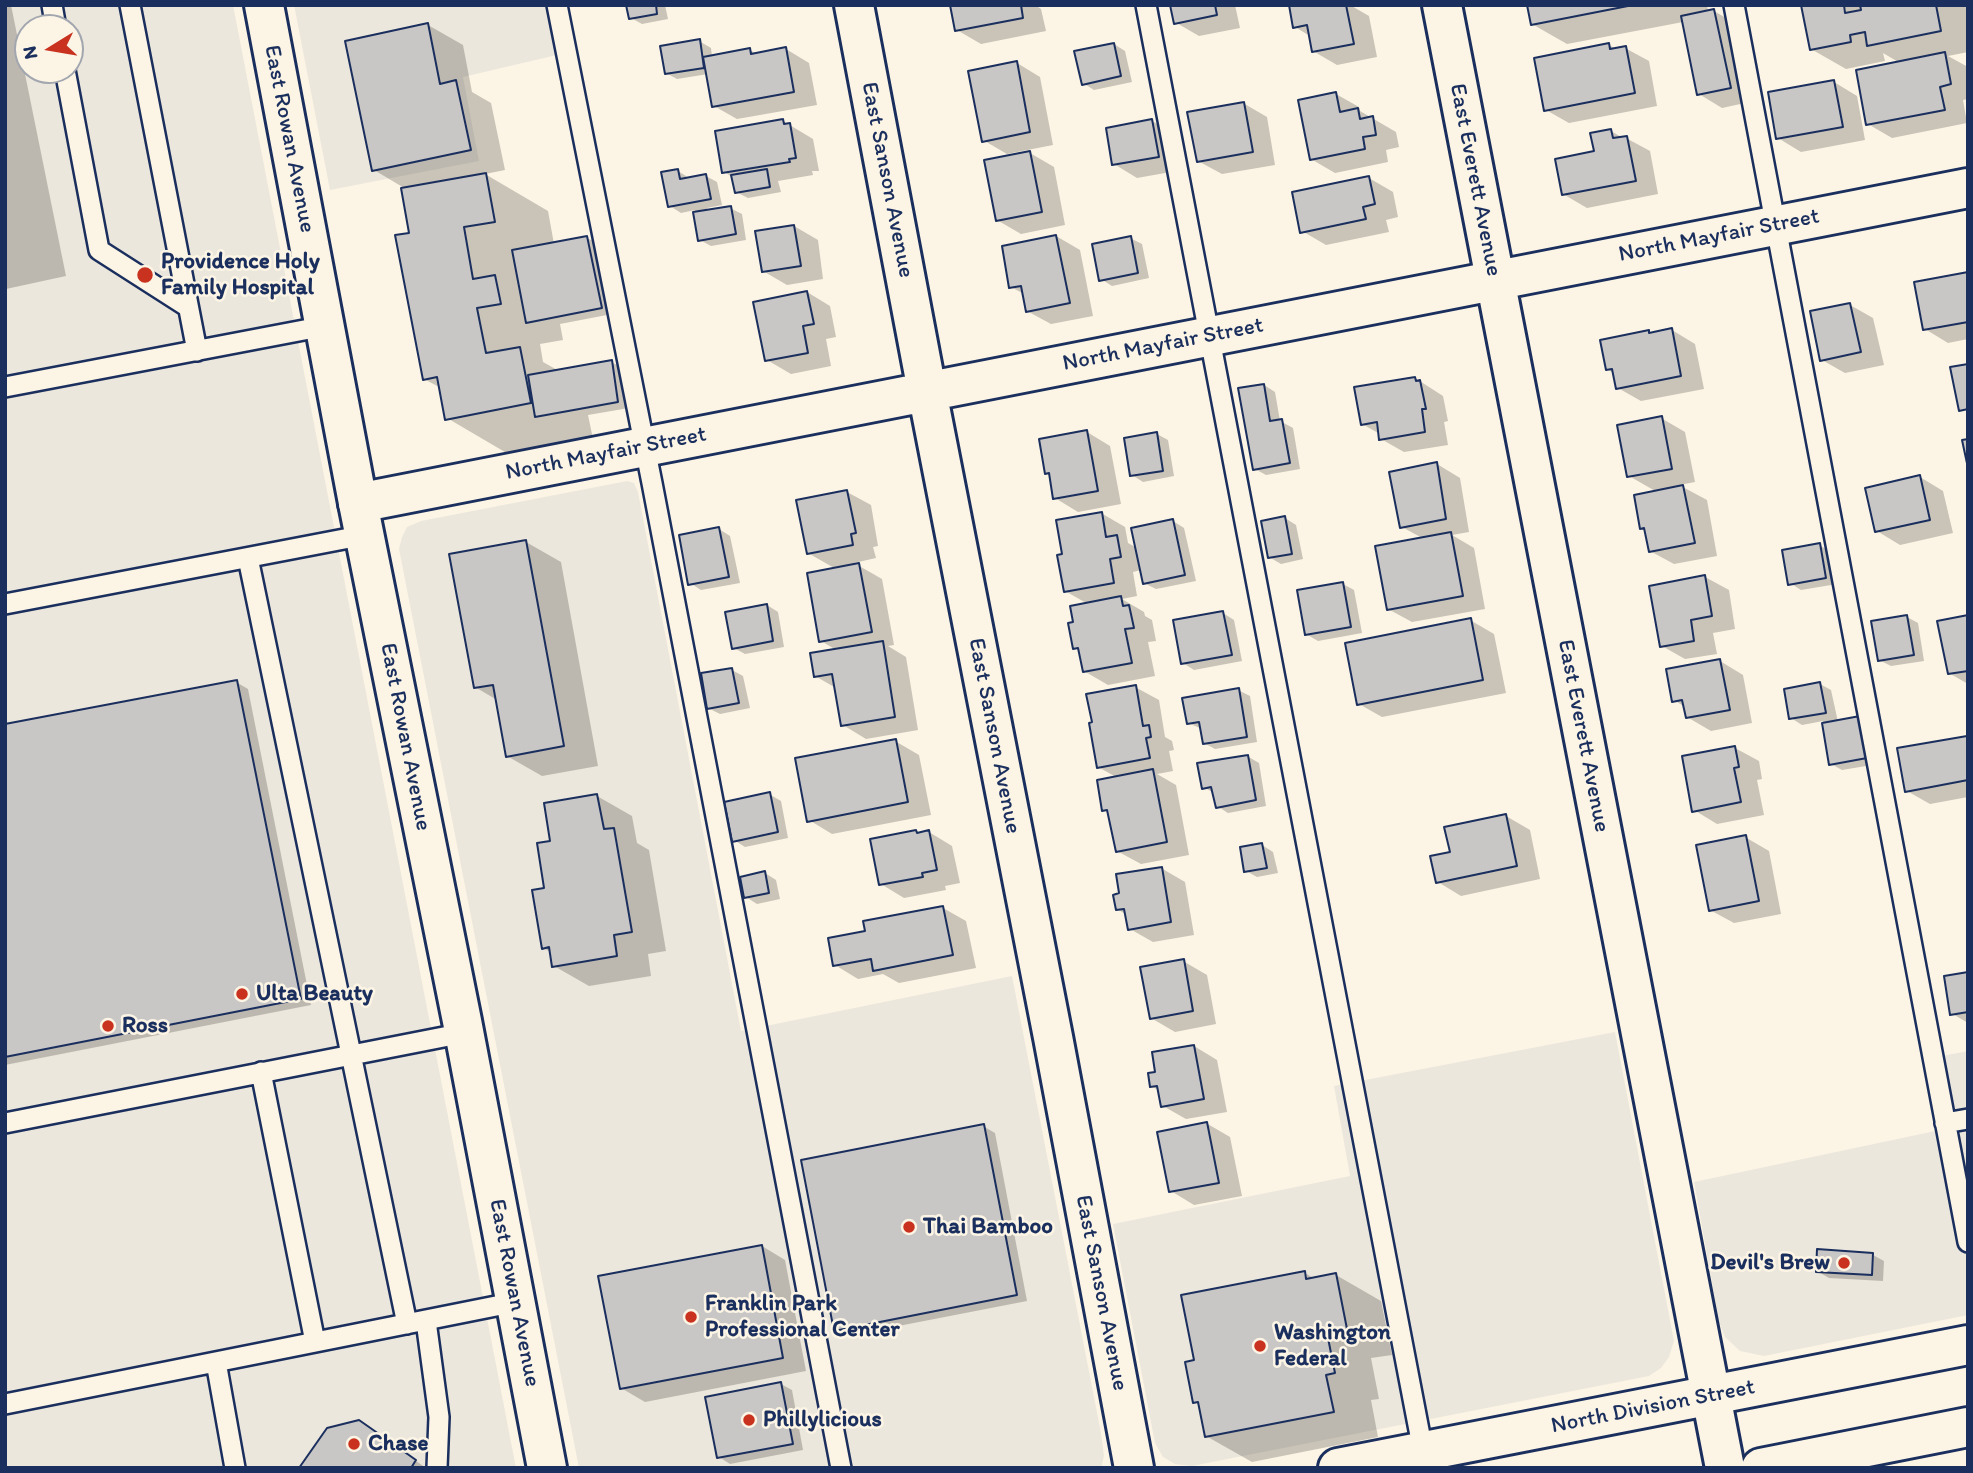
<!DOCTYPE html>
<html>
<head>
<meta charset="utf-8">
<style>
	body { margin:0 }
	#map { position:relative; width:1973px; height:1473px; overflow:hidden; background:#fcf5e5; font-family:Itim,sans-serif }
	canvas { display:block }
	.frame { position:absolute; inset:0; border:7px solid #1b2f5e; pointer-events:none }
	.north { position:absolute; left:14px; top:14px; width:70px; height:70px; box-sizing:border-box; background:#fcf5e5; border:2px solid #a2a6af; border-radius:50%; rotate:259deg; font-size:19px; font-weight:700; line-height:28px; text-align:center; color:#1b2f5e }
	.north::after { content:''; display:block; margin:auto; width:24px; height:32px; background:#c8321e; clip-path:polygon(50% 0,100% 100%,50% 72%,0 100%) }
</style>
</head>
<body>
<div id="map">
<canvas width="1973" height="1473"></canvas>
<div class="frame"></div>
<div class="north">N</div>
</div>
<script>
const c = document.querySelector('canvas').getContext('2d');
c.lineJoin = 'round';
function paint(path, color) { c.fillStyle = color; c.fill(path, 'evenodd'); }
const shape = rows => new Path2D(rows.map(r => 'M' + r).join(''));
function strokePath(path, color, width, dash) { c.strokeStyle = color; c.lineWidth = width; c.lineCap = dash ? 'butt' : 'round'; c.setLineDash(dash || []); c.stroke(path); }
function label(font, color, halo, rows, align = 'center') {
  c.font = font + ' Itim,sans-serif'; c.lineWidth = 5; c.setLineDash([]); c.textBaseline = 'middle'; c.strokeStyle = halo; c.fillStyle = color; for (const [text, x, y, turn = 0] of rows) {
    c.save(); c.translate(x, y); c.rotate((+turn || 0) * Math.PI / 180); c.textAlign = isNaN(turn) ? turn : align; if (halo) c.strokeText(text, 0, 0); c.fillText(text, 0, 0); c.restore();
  }
}
paint(shape([
	[5,5,233,5,516,1468,5,1468],
	[28,28,70,28,70,70,28,70],
	[294,5,546,5,557,55,463,77,479,161,330,190],
	[627,481,634,483,638,492,741,1031,1012,976,1101,1433,1104,1456,1101,1468,579,1468,399,549,402,537,407,527,421,521],
	[1615,1032,1674,1341,1669,1357,1661,1368,1649,1376,1192,1466,1175,1464,1163,1457,1155,1443,1113,1224,1350,1176,1334,1086],
	[1968,1051,1968,1315,1764,1356,1740,1351,1725,1337,1719,1322,1694,1182,1940,1130,1926,1059]
]), '#ece7dc');
paint(shape([
	[5,5,11,5,66,276,6,289],
	[628,5,665,5,668,19,642,24,631,18],
	[952,5,1035,5,1041,9,1046,31,981,44,957,30],
	[1172,5,1235,5,1240,28,1199,36,1175,22],
	[1291,5,1350,5,1369,16,1377,57,1337,65,1313,51,1310,36,1295,27],
	[1529,5,1707,5,1708,12,1714,11,1738,25,1754,101,1722,108,1699,94,1683,22,1567,44,1532,24],
	[1803,5,1966,5,1968,52,1948,56,1968,67,1968,99,1963,100,1967,123,1892,138,1868,124,1900,63,1883,53,1885,61,1846,69,1811,49],
	[428,25,463,45,472,92,491,103,505,170,485,174,548,211,554,244,587,238,599,244,612,314,560,324,563,340,540,344,543,362,559,371,611,362,623,368,629,408,588,415,593,439,510,455,447,418,441,388,424,379,406,189,374,170],
	[699,41,711,48,712,57,750,50,757,54,786,49,809,63,817,105,737,119,714,106,708,74,677,79,666,73],
	[1114,44,1125,51,1132,82,1094,90,1083,83],
	[1609,45,1616,49,1625,48,1649,61,1657,106,1569,123,1546,110],
	[1017,63,1040,77,1053,145,1007,154,983,140],
	[1834,82,1857,96,1865,140,1801,152,1778,138],
	[1336,94,1359,107,1360,111,1396,132,1399,147,1386,150,1388,162,1335,173,1311,159],
	[1243,103,1267,117,1275,165,1222,174,1198,161],
	[783,121,813,139,819,171,812,171,813,175,778,181,781,192,748,198,736,192,734,178,724,172],
	[1152,121,1175,134,1182,170,1137,178,1114,164],
	[1611,131,1623,138,1626,138,1650,151,1658,194,1587,208,1563,194],
	[1030,153,1054,167,1065,225,1021,234,997,220],
	[678,171,689,178,706,176,717,182,722,205,707,208,708,211,730,208,742,214,746,240,711,246,700,240,695,210,681,213,670,206],
	[1369,178,1393,192,1398,217,1386,220,1389,232,1326,245,1302,231],
	[794,226,818,240,823,279,787,285,763,271],
	[1056,236,1080,250,1093,316,1051,324,1027,311,1024,294,1011,287],
	[1130,238,1142,244,1149,278,1112,286,1101,279],
	[1968,274,1968,339,1948,343,1925,329],
	[807,292,830,306,836,337,826,339,831,366,791,374,767,360],
	[1850,305,1873,318,1884,365,1845,373,1822,360],
	[1672,330,1695,344,1704,389,1641,401,1618,388,1615,374,1607,369,1648,332,1652,334],
	[1415,378,1443,396,1448,421,1444,422,1448,445,1404,452,1381,439,1380,434,1362,424],
	[1264,385,1275,392,1280,421,1293,428,1300,469,1266,475,1255,469],
	[1661,418,1685,432,1695,482,1679,485,1707,500,1717,556,1674,564,1650,551,1646,530,1642,528,1657,492,1629,476],
	[1087,432,1110,446,1121,504,1078,512,1055,498,1051,475,1047,473],
	[1157,434,1168,440,1174,476,1143,482,1132,475],
	[1437,464,1460,478,1469,532,1452,535,1474,548,1485,609,1412,622,1388,609,1424,539,1402,527],
	[1920,477,1943,491,1953,533,1900,545,1877,531],
	[847,492,871,505,878,546,873,547,876,558,854,563,882,579,894,645,888,646,906,657,918,730,866,739,843,725,836,688,815,676,838,651,821,641,836,569,808,553],
	[1101,513,1125,527,1128,543,1137,548,1173,521,1184,528,1196,581,1156,589,1144,583,1141,570,1133,572,1137,596,1122,599,1144,612,1145,616,1152,620,1156,641,1148,642,1155,676,1108,685,1084,671,1080,651,1075,648,1075,624,1088,604,1065,591,1064,556],
	[1285,518,1296,525,1303,559,1281,564,1269,557],
	[719,529,730,536,740,583,701,590,690,583],
	[526,542,561,562,598,766,542,776,507,756,497,700,475,687],
	[1819,545,1831,552,1837,584,1801,590,1790,583],
	[1705,577,1729,590,1735,629,1713,633,1717,654,1685,659,1662,646],
	[1343,584,1354,590,1362,633,1318,641,1306,634],
	[767,605,778,612,784,647,745,654,734,648],
	[1223,613,1234,620,1242,661,1194,670,1183,663],
	[1907,617,1918,623,1924,661,1891,666,1879,660],
	[1968,617,1968,684,1949,673],
	[1470,620,1494,634,1506,693,1382,717,1359,704],
	[1720,661,1743,675,1752,723,1711,731,1687,717,1685,707,1674,700],
	[732,670,743,676,750,708,720,714,708,708],
	[236,682,248,689,311,1005,5,1065,5,726],
	[1820,684,1831,690,1838,722,1878,764,1842,770,1831,764,1823,721,1802,725,1791,718],
	[1135,687,1159,700,1165,737,1172,741,1174,750,1169,751,1173,771,1157,774,1176,785,1189,855,1141,864,1117,851,1109,813,1104,810,1118,778,1098,767],
	[1238,690,1250,696,1257,742,1215,749,1204,743,1202,729,1188,723],
	[1966,737,1968,797,1930,804,1907,791],
	[895,741,919,755,931,815,832,834,809,820],
	[1735,748,1759,761,1762,779,1757,780,1764,815,1717,824,1694,810],
	[1247,756,1259,763,1266,806,1228,813,1217,806,1215,794,1204,787],
	[769,794,781,801,788,838,745,847,734,840],
	[597,796,632,816,637,843,649,850,666,951,648,954,651,976,589,986,554,966,551,952,543,948,546,890,552,842],
	[1506,816,1530,830,1540,879,1461,896,1438,882,1452,853],
	[916,831,920,834,929,832,952,846,960,883,945,886,946,890,904,898,881,884],
	[1745,837,1769,851,1781,914,1734,923,1710,910],
	[1262,845,1273,852,1278,873,1257,877,1246,871],
	[1161,868,1185,882,1194,935,1153,942,1130,929,1127,915,1117,909],
	[765,873,776,880,780,899,757,904,746,897],
	[943,908,966,921,976,968,899,983,883,974,858,979,835,965],
	[1183,961,1207,975,1216,1024,1175,1032,1151,1018],
	[1968,974,1968,1023,1951,1013],
	[1194,1046,1217,1060,1227,1112,1186,1119,1163,1106,1160,1091,1151,1086],
	[1206,1123,1230,1137,1242,1196,1194,1205,1171,1191],
	[983,1126,995,1133,1027,1301,847,1336,836,1330],
	[762,1246,785,1260,806,1371,645,1402,621,1388],
	[1873,1255,1884,1261,1883,1281,1829,1278,1817,1271],
	[1305,1273,1315,1279,1336,1275,1381,1301,1392,1355,1371,1358,1379,1399,1371,1400,1378,1437,1252,1462,1206,1436,1200,1405,1194,1401,1196,1361],
	[781,1384,792,1390,803,1450,730,1464,719,1457],
	[371,1429,426,1468,302,1468]
]), '#0003');
const building = shape([
	[626,5,656,5,657,14,629,19,626,5],
	[950,5,1021,5,1023,18,955,31,950,5],
	[1170,5,1215,5,1217,15,1174,24,1170,5],
	[1289,5,1346,5,1354,44,1312,52,1307,25,1293,28,1289,5],
	[1527,5,1633,5,1531,25,1527,5],
	[1801,5,1844,5,1845,13,1861,10,1860,5,1936,5,1941,31,1867,46,1865,32,1850,35,1851,42,1810,50,1801,5],
	[1714,9,1731,88,1697,95,1681,16,1714,9],
	[428,23,440,84,456,80,471,150,372,171,345,41,428,23],
	[700,39,704,68,665,74,660,46,700,39],
	[1114,43,1121,76,1082,85,1074,51,1114,43],
	[1609,43,1610,49,1626,46,1635,93,1544,111,1534,58,1609,43],
	[786,47,794,92,712,107,703,57,750,48,751,54,786,47],
	[1945,52,1951,84,1940,87,1945,110,1866,125,1856,70,1945,52],
	[1017,61,1030,132,982,142,968,71,1017,61],
	[1834,80,1843,127,1776,139,1768,92,1834,80],
	[1336,92,1340,112,1358,108,1360,119,1373,116,1376,135,1363,137,1365,149,1310,160,1298,100,1336,92],
	[1244,102,1253,152,1197,162,1187,112,1244,102],
	[783,119,784,124,790,123,796,158,789,159,790,162,722,173,715,131,783,119],
	[1152,119,1159,157,1112,165,1106,128,1152,119],
	[1611,129,1613,138,1627,136,1636,181,1562,195,1555,159,1594,151,1590,133,1611,129],
	[1030,151,1042,212,996,221,984,160,1030,151],
	[678,169,680,179,706,174,711,199,668,207,661,172,678,169],
	[767,169,770,187,735,193,731,175,767,169],
	[486,173,495,222,464,227,473,279,495,275,501,304,477,308,486,353,520,347,531,403,445,420,437,377,423,380,395,235,409,233,401,188,486,173],
	[1369,176,1375,204,1363,207,1366,219,1300,233,1292,192,1369,176],
	[731,206,736,234,698,241,693,212,731,206],
	[794,225,801,266,762,272,755,231,794,225],
	[1056,235,1070,303,1026,312,1021,286,1009,288,1002,246,1056,235],
	[587,236,602,308,526,323,512,250,587,236],
	[1131,236,1138,273,1099,281,1092,244,1131,236],
	[1968,272,1968,322,1923,330,1914,282,1968,272],
	[807,291,814,324,803,326,808,353,765,361,753,302,807,291],
	[1850,303,1861,352,1820,361,1810,311,1850,303],
	[1672,328,1681,376,1616,389,1612,369,1606,370,1600,340,1649,330,1649,333,1672,328],
	[612,360,618,402,535,417,528,375,612,360],
	[1968,364,1968,409,1959,411,1950,367,1968,364],
	[1415,377,1416,381,1420,380,1426,409,1422,409,1425,432,1379,440,1377,422,1361,425,1354,387,1415,377],
	[1264,384,1270,421,1282,419,1290,463,1253,470,1238,388,1264,384],
	[1662,416,1672,469,1627,477,1617,425,1662,416],
	[1087,430,1098,491,1053,499,1049,473,1045,474,1039,439,1087,430],
	[1157,432,1163,471,1130,476,1124,438,1157,432],
	[1968,439,1968,468,1962,440,1968,439],
	[1437,462,1446,519,1400,528,1389,472,1437,462],
	[1920,475,1930,520,1875,532,1865,488,1920,475],
	[1683,485,1695,543,1649,552,1644,528,1640,529,1634,495,1683,485],
	[847,490,856,533,851,534,853,545,807,554,796,500,847,490],
	[1102,512,1106,537,1117,535,1121,557,1110,559,1114,583,1064,592,1057,555,1062,554,1056,520,1102,512],
	[1285,516,1292,554,1268,558,1261,521,1285,516],
	[1173,519,1185,575,1143,584,1131,528,1173,519],
	[719,527,729,577,688,585,679,535,719,527],
	[1451,532,1463,596,1387,610,1375,546,1451,532],
	[526,540,564,746,506,757,493,685,474,688,449,554,526,540],
	[1820,543,1826,578,1788,585,1782,550,1820,543],
	[859,563,872,632,819,642,807,573,859,563],
	[1705,575,1712,616,1691,620,1694,641,1660,647,1649,586,1705,575],
	[1343,582,1351,627,1305,635,1297,590,1343,582],
	[1121,596,1123,606,1129,605,1134,628,1125,629,1132,663,1083,672,1078,648,1073,649,1068,623,1073,622,1070,606,1121,596],
	[767,604,773,641,732,649,725,612,767,604],
	[1223,611,1232,655,1181,664,1173,620,1223,611],
	[1907,615,1914,655,1878,661,1871,621,1907,615],
	[1968,615,1968,671,1948,674,1937,621,1968,615],
	[1471,618,1483,680,1357,705,1345,643,1471,618],
	[883,641,895,717,841,726,832,674,814,677,810,653,883,641],
	[1720,659,1730,710,1686,718,1682,700,1672,702,1666,669,1720,659],
	[732,668,739,703,707,709,701,673,732,668],
	[237,680,301,999,5,1057,5,724,237,680],
	[1820,682,1826,713,1789,719,1784,689,1820,682],
	[1136,685,1143,726,1149,725,1151,737,1146,738,1150,758,1097,768,1089,723,1092,722,1086,694,1136,685],
	[1239,688,1247,737,1203,744,1199,722,1187,724,1182,698,1239,688],
	[1860,716,1867,758,1829,765,1822,723,1860,716],
	[1967,736,1968,780,1905,792,1897,748,1967,736],
	[896,739,908,802,807,822,795,758,896,739],
	[1735,746,1739,767,1734,768,1741,802,1692,812,1682,756,1735,746],
	[1248,755,1256,800,1216,808,1211,787,1202,789,1197,763,1248,755],
	[1153,769,1167,842,1116,852,1107,810,1102,811,1097,780,1153,769],
	[770,792,778,832,732,842,724,802,770,792],
	[597,794,604,829,614,828,632,932,614,935,617,956,552,967,549,947,542,949,532,890,544,888,537,843,550,841,544,803,597,794],
	[1506,814,1517,866,1436,883,1430,856,1450,852,1444,827,1506,814],
	[916,830,917,833,929,830,937,870,922,873,923,877,879,885,870,839,916,830],
	[1746,835,1759,901,1709,911,1696,845,1746,835],
	[1262,843,1267,868,1244,872,1240,847,1262,843],
	[1162,867,1171,922,1128,930,1124,909,1116,910,1113,895,1119,893,1116,874,1162,867],
	[765,871,769,893,744,898,740,877,765,871],
	[943,906,953,955,873,971,871,959,833,966,828,938,865,931,863,921,943,906],
	[1184,959,1193,1011,1150,1019,1140,967,1184,959],
	[1968,972,1968,1012,1950,1015,1944,976,1968,972],
	[1194,1045,1204,1099,1161,1107,1157,1086,1150,1087,1148,1073,1155,1072,1152,1052,1194,1045],
	[1207,1122,1219,1183,1169,1192,1157,1132,1207,1122],
	[984,1124,1017,1295,834,1331,801,1160,984,1124],
	[762,1245,783,1358,620,1389,598,1276,762,1245],
	[1817,1249,1873,1253,1872,1275,1816,1272,1817,1249],
	[1305,1271,1306,1279,1336,1273,1347,1329,1327,1333,1335,1373,1326,1375,1334,1412,1205,1437,1198,1402,1193,1403,1185,1362,1194,1360,1181,1295,1305,1271],
	[781,1382,793,1444,717,1458,705,1397,781,1382],
	[359,1420,416,1460,411,1468,299,1468,327,1428,359,1420]
]);
paint(building, '#c8c7c6');
strokePath(building, '#1b2f5e', 2);
const service = shape([
	[52,5,56,28],
	[130,5,197,351],
	[557,5,652,483,841,1468],
	[1146,5,1423,1451],
	[1734,5,1968,1242],
	[65,70,99,250,188,307],
	[5,387,325,326],
	[248,558,407,1324],
	[5,604,365,535],
	[261,1072,315,1342],
	[5,1123,464,1033],
	[1945,1123,1968,1119],
	[426,1321,439,1417,437,1468],
	[216,1362,235,1468],
	[5,1404,516,1302]
]);
const minor = shape([
	[854,5,927,391,1053,1037,1134,1468],
	[1442,5,1725,1468],
	[358,503,1968,188]
]);
const tertiary = shape([
	[264,5,358,503,462,1021,547,1468]
]);
const primary = shape([
	[1338,1468,1968,1345],
	[1761,1468,1968,1427]
]);
strokePath(service, '#1b2f5e', 24);
strokePath(minor, '#1b2f5e', 44);
strokePath(tertiary, '#1b2f5e', 44);
strokePath(primary, '#1b2f5e', 44);
strokePath(service, '#fcf5e5', 19);
strokePath(minor, '#fcf5e5', 38);
strokePath(tertiary, '#fcf5e5', 38);
strokePath(primary, '#fcf5e5', 38);
for (const [x, y, r, color] of [
	[145,275,9,"#c8321e"],
	[242,994,7,"#c8321e"],
	[108,1026,7,"#c8321e"],
	[909,1227,7,"#c8321e"],
	[1844,1263,7,"#c8321e"],
	[691,1317,7,"#c8321e"],
	[1260,1346,7,"#c8321e"],
	[749,1420,7,"#c8321e"],
	[354,1444,7,"#c8321e"]
]) { const dot = new Path2D(); dot.arc(x, y, r, 0, 2 * Math.PI); c.fillStyle = color; c.fill(dot); strokePath(dot, '#fcf5e5', 2.5); }
label('23px', '#1b2f5e', '#fcf5e5', [
	["East Rowan Avenue",289,139,79],
	["East Sanson Avenue",887,180,79],
	["East Everett Avenue",1475,180,79],
	["North Mayfair Street",1719,236,-11],
	["North Mayfair Street",1163,345,-11],
	["North Mayfair Street",606,454,-11],
	["East Sanson Avenue",994,736,79],
	["East Everett Avenue",1583,736,79],
	["East Rowan Avenue",405,737,79],
	["East Rowan Avenue",514,1293,79],
	["East Sanson Avenue",1101,1293,79],
	["North Division Street",1653,1407,-11]
]);
label('bold 23px', '#1b2f5e', '#fcf5e5', [
	["Providence Holy",161,262],
	["Family Hospital",161,288],
	["Ulta Beauty",256,994],
	["Ross",122,1026],
	["Thai Bamboo",923,1227],
	["Devil's Brew",1830,1263,"right"],
	["Franklin Park",705,1304],
	["Professional Center",705,1330],
	["Washington",1274,1333],
	["Federal",1274,1359],
	["Phillylicious",763,1420],
	["Chase",368,1444]
], 'left');
</script>
</body>
</html>
